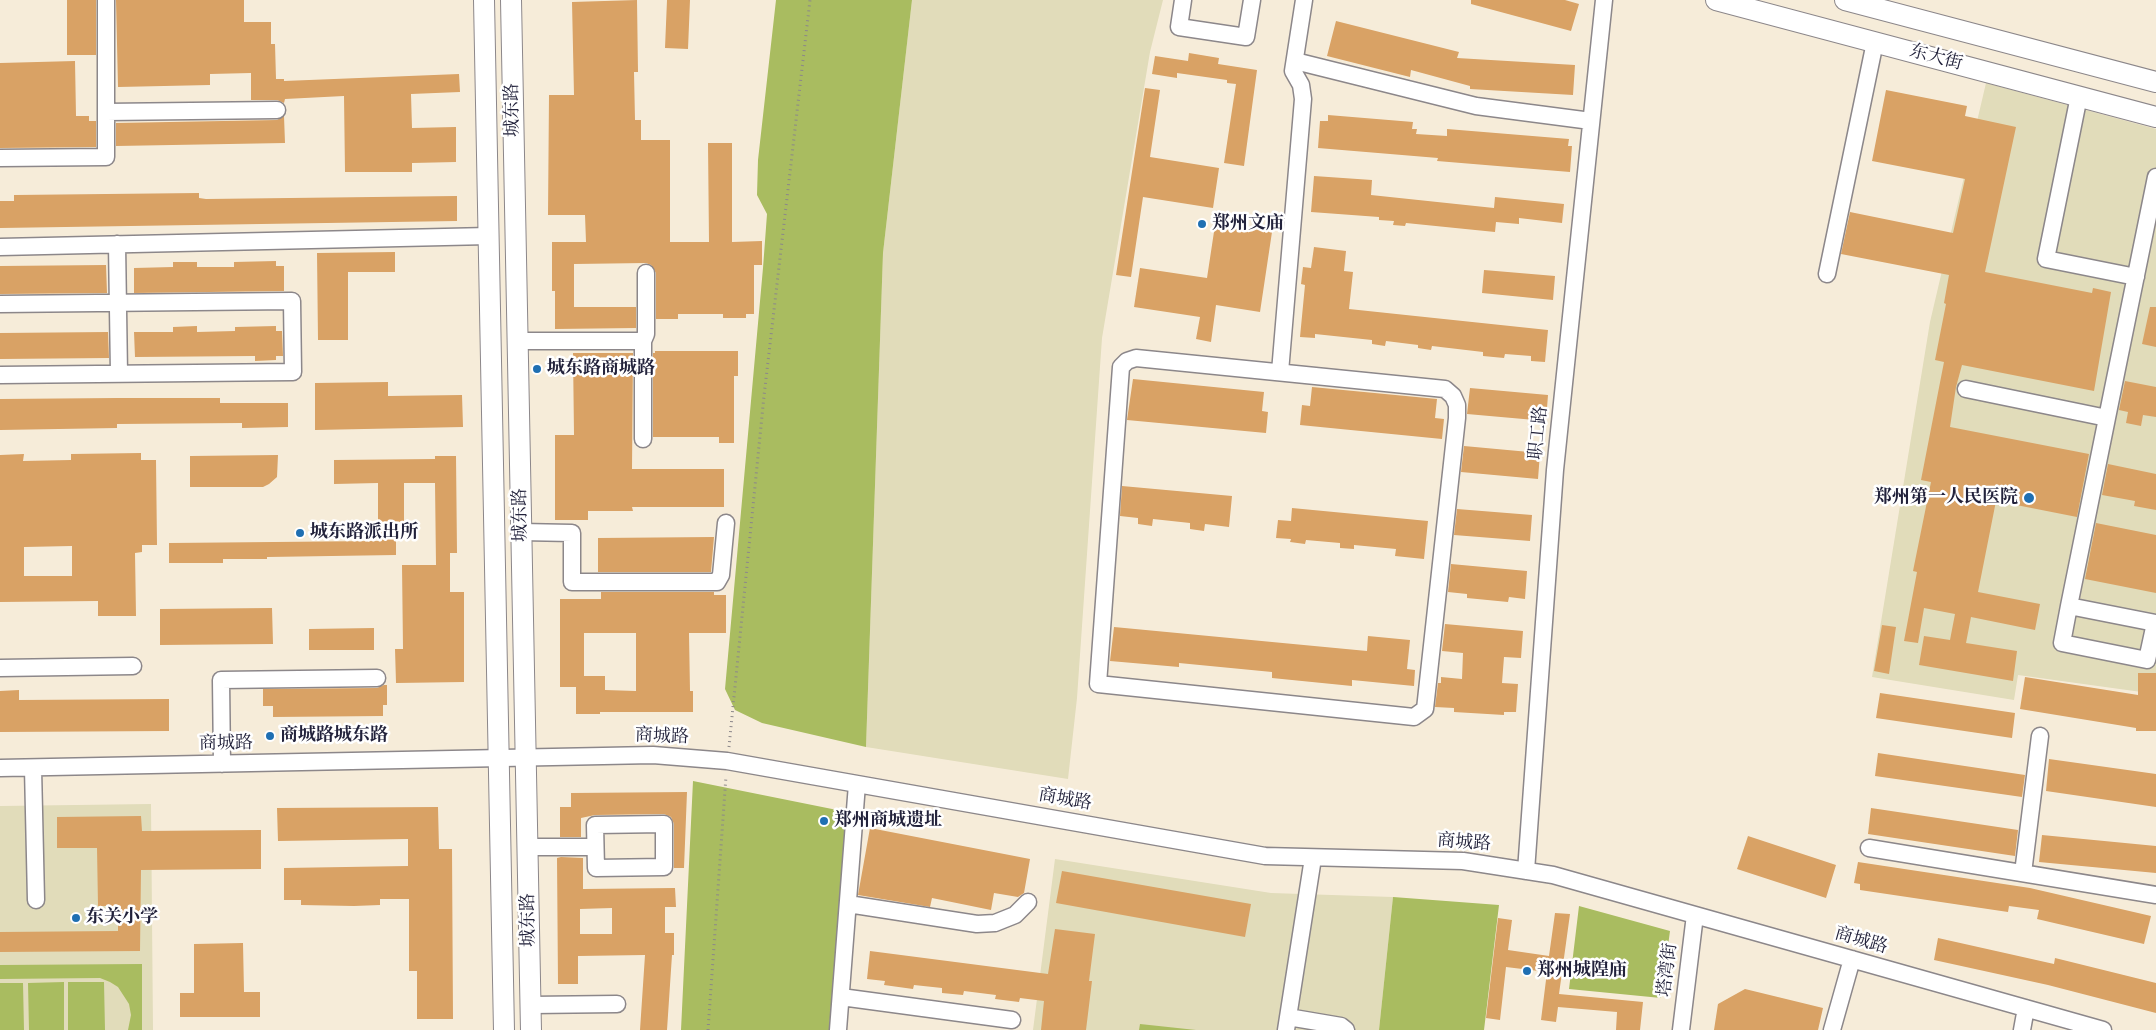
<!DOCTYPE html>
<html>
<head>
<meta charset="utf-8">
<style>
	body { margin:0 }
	canvas { display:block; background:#f6ecd9 }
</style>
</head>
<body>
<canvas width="2156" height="1030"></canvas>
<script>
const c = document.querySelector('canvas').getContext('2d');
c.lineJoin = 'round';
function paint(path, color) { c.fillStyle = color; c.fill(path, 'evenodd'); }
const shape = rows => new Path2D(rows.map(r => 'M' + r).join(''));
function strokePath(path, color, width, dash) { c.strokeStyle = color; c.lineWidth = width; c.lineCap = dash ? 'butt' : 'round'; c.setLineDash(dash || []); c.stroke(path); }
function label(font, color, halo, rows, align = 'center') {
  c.font = font + ' "Libre Bodoni","Noto Serif SC",serif'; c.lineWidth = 5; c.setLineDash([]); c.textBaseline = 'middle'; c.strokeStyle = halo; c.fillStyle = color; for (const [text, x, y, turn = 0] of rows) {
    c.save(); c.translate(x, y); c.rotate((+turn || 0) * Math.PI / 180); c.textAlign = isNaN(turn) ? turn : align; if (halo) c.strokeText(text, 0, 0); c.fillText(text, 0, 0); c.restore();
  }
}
paint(shape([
	[912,0,1163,0,1150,52,1102,338,1077,698,1068,779,866,747,883,253],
	[1986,83,2156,129,2156,694,2018,675,2014,700,1872,677,1930,322],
	[151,804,153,1030,0,1030,0,806],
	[1055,859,1271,893,1393,897,1379,1030,1033,1030]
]), '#e1dcba');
paint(shape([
	[776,0,912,0,883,253,866,747,762,723,735,710,725,689,763,268,767,214,757,195,758,160],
	[693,781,847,812,829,1030,681,1030],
	[1393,897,1499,905,1484,1030,1379,1030],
	[1579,906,1670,931,1661,998,1569,989],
	[142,964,142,1030,128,1030,131,1015,129,1004,118,987,110,982,100,978,0,979,0,965],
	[64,982,64,1030,29,1030,28,983],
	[68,982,104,982,105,1030,68,1030],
	[0,983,23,983,24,1030,0,1030],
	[1140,1024,1196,1030,1139,1030]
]), '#a9bc60');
paint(shape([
	[67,0,96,0,96,55,67,55],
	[116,0,244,0,244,22,271,22,271,44,275,44,276,79,284,79,284,81,459,74,460,92,411,94,412,128,456,127,456,162,412,163,412,172,345,172,344,96,285,99,284,103,277,100,251,100,251,73,210,74,210,85,118,87],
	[637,0,638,72,634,72,635,120,641,120,641,140,670,140,670,242,709,242,708,143,732,143,732,242,762,241,762,265,754,265,754,314,746,314,746,318,723,318,723,314,678,314,678,319,656,319,656,273,651,265,646,263,574,264,574,307,636,307,636,328,555,329,555,291,552,291,552,242,586,242,585,215,548,215,549,95,574,95,572,2],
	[667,0,690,0,688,49,665,48],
	[1471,0,1565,0,1579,4,1571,31,1471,4],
	[1336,21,1459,52,1457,58,1575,65,1573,95,1470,89,1470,86,1411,70,1410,77,1327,56],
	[1189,53,1219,58,1218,64,1257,70,1244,166,1224,163,1236,84,1227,83,1227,80,1177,73,1177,78,1152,74,1155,56,1188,61],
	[75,61,76,116,89,116,89,121,96,121,96,147,0,148,0,63],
	[1145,88,1160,90,1150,157,1219,168,1213,208,1143,197,1131,277,1116,275],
	[1886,90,1967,106,1965,116,2016,127,1985,272,2092,293,2093,288,2111,292,2094,391,1962,365,1956,387,1950,427,2089,454,2077,517,1996,501,1978,592,2040,604,2035,630,1971,617,1966,643,2017,651,2013,681,1919,665,1924,636,1950,640,1955,614,1924,608,1918,643,1904,641,1917,572,1913,571,1931,482,1921,480,1944,362,1935,360,1946,304,1944,303,1949,275,1841,254,1850,212,1953,233,1965,179,1872,161],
	[1328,115,1413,122,1412,129,1417,129,1416,134,1447,136,1447,129,1569,139,1568,146,1572,146,1570,172,1437,161,1438,158,1318,148,1320,121,1328,121],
	[284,116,285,143,116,146,116,123,277,120],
	[1314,176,1372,180,1371,195,1494,208,1495,197,1564,204,1562,223,1519,218,1519,224,1496,222,1495,232,1406,223,1405,226,1393,225,1394,221,1379,220,1379,217,1311,212],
	[199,193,199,198,206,199,457,196,457,221,0,228,0,201,14,201,14,195],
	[1217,212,1231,214,1230,225,1272,232,1260,312,1216,305,1211,342,1196,339,1200,317,1134,307,1140,268,1207,278],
	[1314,247,1346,251,1344,271,1353,272,1349,309,1548,330,1545,362,1531,361,1531,356,1505,354,1504,358,1483,356,1483,352,1432,346,1431,350,1418,348,1418,345,1386,341,1385,346,1372,344,1372,340,1315,334,1315,338,1300,337,1305,285,1301,284,1303,267,1311,268],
	[395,252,395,272,348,272,348,340,318,340,317,253],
	[276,261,276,266,284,266,284,291,134,293,134,268,173,267,173,262,197,262,197,267,234,267,234,262],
	[106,265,107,293,0,294,0,266],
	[1484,270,1555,276,1553,300,1482,293],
	[2150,307,2156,307,2156,347,2142,344],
	[197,326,197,332,235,331,235,327,276,326,276,331,282,331,283,356,276,356,276,360,255,361,255,356,135,357,134,332,173,332,173,327],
	[108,332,109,358,0,359,0,333],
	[655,351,738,351,738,376,734,376,734,443,719,443,719,437,653,437,653,353,655,353],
	[573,353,633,353,632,469,724,469,724,507,632,507,633,511,588,511,588,520,555,520,555,435,574,435],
	[1133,379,1264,392,1262,411,1268,412,1266,433,1127,420],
	[2125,381,2156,387,2156,417,2143,415,2141,426,2126,423,2128,412,2119,410],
	[388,382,388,396,462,395,463,427,315,430,315,383],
	[1312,387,1437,399,1435,418,1444,419,1442,439,1300,425,1302,405,1310,406],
	[1470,388,1548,395,1546,421,1467,414],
	[117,398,220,398,220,403,288,403,288,427,242,428,242,423,117,424,117,428,0,430,0,399],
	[1464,446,1540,453,1538,479,1461,472],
	[141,453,141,460,156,460,157,545,142,545,142,552,135,553,136,616,98,616,98,601,0,602,0,455,24,454,23,461,71,460,71,454],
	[72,546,72,576,24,576,24,547],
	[278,455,277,477,269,484,263,487,190,487,190,456],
	[435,456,456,456,457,553,450,553,450,592,464,592,464,682,396,683,395,649,403,649,402,565,436,565,435,483,404,483,404,524,399,524,399,537,396,538,396,555,267,557,267,559,223,559,223,563,169,563,169,543,378,541,378,483,334,484,334,460,435,459],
	[2108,464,2156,474,2156,510,2134,506,2135,501,2102,495],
	[1122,486,1232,496,1229,527,1205,524,1204,531,1190,529,1190,523,1153,519,1152,526,1138,524,1138,518,1120,516],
	[1292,508,1428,521,1424,559,1395,556,1396,549,1354,545,1354,549,1340,548,1340,543,1306,540,1305,544,1290,542,1291,539,1276,538,1278,520,1291,521],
	[1457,509,1532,515,1530,541,1454,535],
	[2096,523,2156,535,2156,593,2085,579],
	[714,537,711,572,598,572,598,538],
	[1451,564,1527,571,1525,599,1509,597,1508,602,1467,598,1467,594,1448,592],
	[601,592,714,592,714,595,726,595,726,633,689,633,690,691,693,691,693,712,600,712,600,714,576,714,576,687,560,687,560,599,601,599],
	[584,633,636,633,636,691,605,690,605,676,584,676],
	[272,608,273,644,160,645,160,609],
	[1445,624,1523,631,1521,658,1504,657,1502,683,1518,684,1516,712,1504,712,1504,715,1454,712,1454,708,1435,707,1438,683,1441,683,1441,677,1462,679,1463,653,1442,651],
	[1882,625,1896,627,1889,674,1874,671],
	[1114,627,1367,651,1368,636,1410,640,1407,669,1415,670,1414,686,1352,680,1352,686,1272,678,1272,672,1179,663,1179,667,1110,661],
	[374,628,374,650,309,650,309,629],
	[2138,673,2156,673,2156,731,2136,731,2136,728,2020,709,2025,677,2138,695],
	[384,685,387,685,387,705,383,705,383,716,273,717,273,706,263,706,263,689,377,688],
	[19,690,19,700,169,699,169,731,0,732,0,691],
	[1880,693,2015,713,2012,738,1876,718],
	[1878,753,2025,775,2022,797,1875,776],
	[2049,759,2156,774,2156,807,2046,791],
	[687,792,684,868,674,868,674,824,671,817,664,814,595,815,581,818,581,837,560,837,560,807,571,807,571,793],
	[438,807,439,849,452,849,453,1019,417,1019,417,971,409,971,409,899,380,899,380,905,354,906,301,905,301,900,284,900,284,868,408,866,408,839,278,841,277,808],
	[1871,808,2018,830,2015,856,1868,834],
	[141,816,142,831,261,830,261,869,141,870,140,951,0,952,0,932,118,931,118,906,98,906,97,848,57,848,57,817],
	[870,828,1030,859,1024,893,1018,897,994,893,991,910,932,898,930,907,858,895],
	[2042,835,2156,846,2156,873,2039,862],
	[1748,836,1836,865,1826,898,1737,869],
	[561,857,583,858,583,889,675,888,676,907,665,907,665,933,674,933,674,955,672,955,667,1030,640,1030,645,955,578,956,578,984,558,984,557,858],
	[612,908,612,934,580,934,580,909],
	[1858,862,2030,888,2151,916,2144,944,2037,919,2039,910,2009,906,2008,912,1860,890,1860,884,1854,883],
	[1062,871,1251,904,1245,937,1056,903],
	[1555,913,1570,914,1559,994,1643,1002,1640,1030,1616,1030,1617,1012,1558,1007,1556,1022,1541,1020,1547,972,1506,967,1500,1020,1486,1018,1498,918,1512,920,1508,950,1549,956],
	[1055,929,1095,934,1089,981,1092,981,1086,1030,1041,1030,1044,1001,1020,998,1019,1002,995,999,996,995,964,991,963,995,942,993,942,988,914,985,913,989,884,985,885,981,867,979,870,951,1048,974],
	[1938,938,2054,964,2055,958,2156,983,2156,1013,2048,985,1934,960],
	[243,943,244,992,260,992,260,1017,180,1017,180,993,194,993,194,944],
	[1745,989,1823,1008,1818,1030,1714,1030,1718,1004]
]), '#d9a265');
const minor = shape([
	[1183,0,1179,27,1246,37,1252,0],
	[1295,61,1476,106,1591,121],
	[2079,96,2046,259,2136,277],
	[106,112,277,110],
	[0,158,106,157,106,0],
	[117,244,119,374],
	[0,247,489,236],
	[1827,274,1875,42],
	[0,304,292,301,293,372,0,375],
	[518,341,643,341,643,439],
	[643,341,646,334,646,273],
	[1136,358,1445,389,1453,396,1457,405,1457,418,1425,709,1414,717,1098,684,1121,367,1127,361,1136,358],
	[1280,372,1303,99,1301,85,1293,71,1304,0],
	[1966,389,2107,418],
	[521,532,572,533,572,582,717,582,721,575,726,523],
	[2069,606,2155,623,2147,660,2062,643,2069,606,2107,418,2156,177],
	[0,668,133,666],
	[222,764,221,680,377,678],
	[0,768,653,755,727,761,1265,856,1463,861,1553,875,2103,1030],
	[33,768,36,900],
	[664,824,664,867,596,868,595,825,664,824],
	[528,847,595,847],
	[1869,848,2156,895],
	[1526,871,1555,470,1604,0],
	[2023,873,2040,736],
	[848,904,977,924,995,923,1015,915,1028,902],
	[841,997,1012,1020],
	[531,1005,617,1004],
	[1288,1017,1341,1026,1346,1030],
	[838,1030,857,784],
	[1286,1030,1313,858],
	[1681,1030,1695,915],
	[1832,1030,1852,959],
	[2022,1030,2026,1008]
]);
const major = shape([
	[484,0,504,1030],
	[511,0,531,1030],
	[1716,0,2156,117],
	[1845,0,2156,82]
]);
strokePath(minor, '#8c878a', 19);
strokePath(major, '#8c878a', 22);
strokePath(shape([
	[729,747,764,396,810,0],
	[708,1030,726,776]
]), '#8c878a', 3, [1, 4]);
strokePath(minor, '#fff', 16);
strokePath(major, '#fff', 20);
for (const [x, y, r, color] of [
	[1202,224,5,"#1f6fb2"],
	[537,369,5,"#1f6fb2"],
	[2029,498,6,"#1f6fb2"],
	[300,533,5,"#1f6fb2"],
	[270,736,5,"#1f6fb2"],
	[824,821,5,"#1f6fb2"],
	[76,918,5,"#1f6fb2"],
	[1527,971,5,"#1f6fb2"]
]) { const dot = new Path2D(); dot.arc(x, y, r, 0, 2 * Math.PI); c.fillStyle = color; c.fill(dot); strokePath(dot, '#fff', 2); }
label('18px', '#22223b', '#fff', [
	["东大街",1936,58,15],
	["城东路",513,110,-91],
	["职工路",1539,433,-84],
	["城东路",521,515,-91],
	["商城路",662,737,2],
	["商城路",226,744,-1],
	["商城路",1065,800,10],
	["商城路",1464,843,4],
	["城东路",529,920,-91],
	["商城路",1861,941,16],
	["塔湾街",1668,970,-83]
]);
label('bold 18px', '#22223b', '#fff', [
	["郑州文庙",1212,224],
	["城东路商城路",547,369],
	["郑州第一人民医院",2018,498,"right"],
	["城东路派出所",310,533],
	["商城路城东路",280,736],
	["郑州商城遗址",834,821],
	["东关小学",86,918],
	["郑州城隍庙",1537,971]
], 'left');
</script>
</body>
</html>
